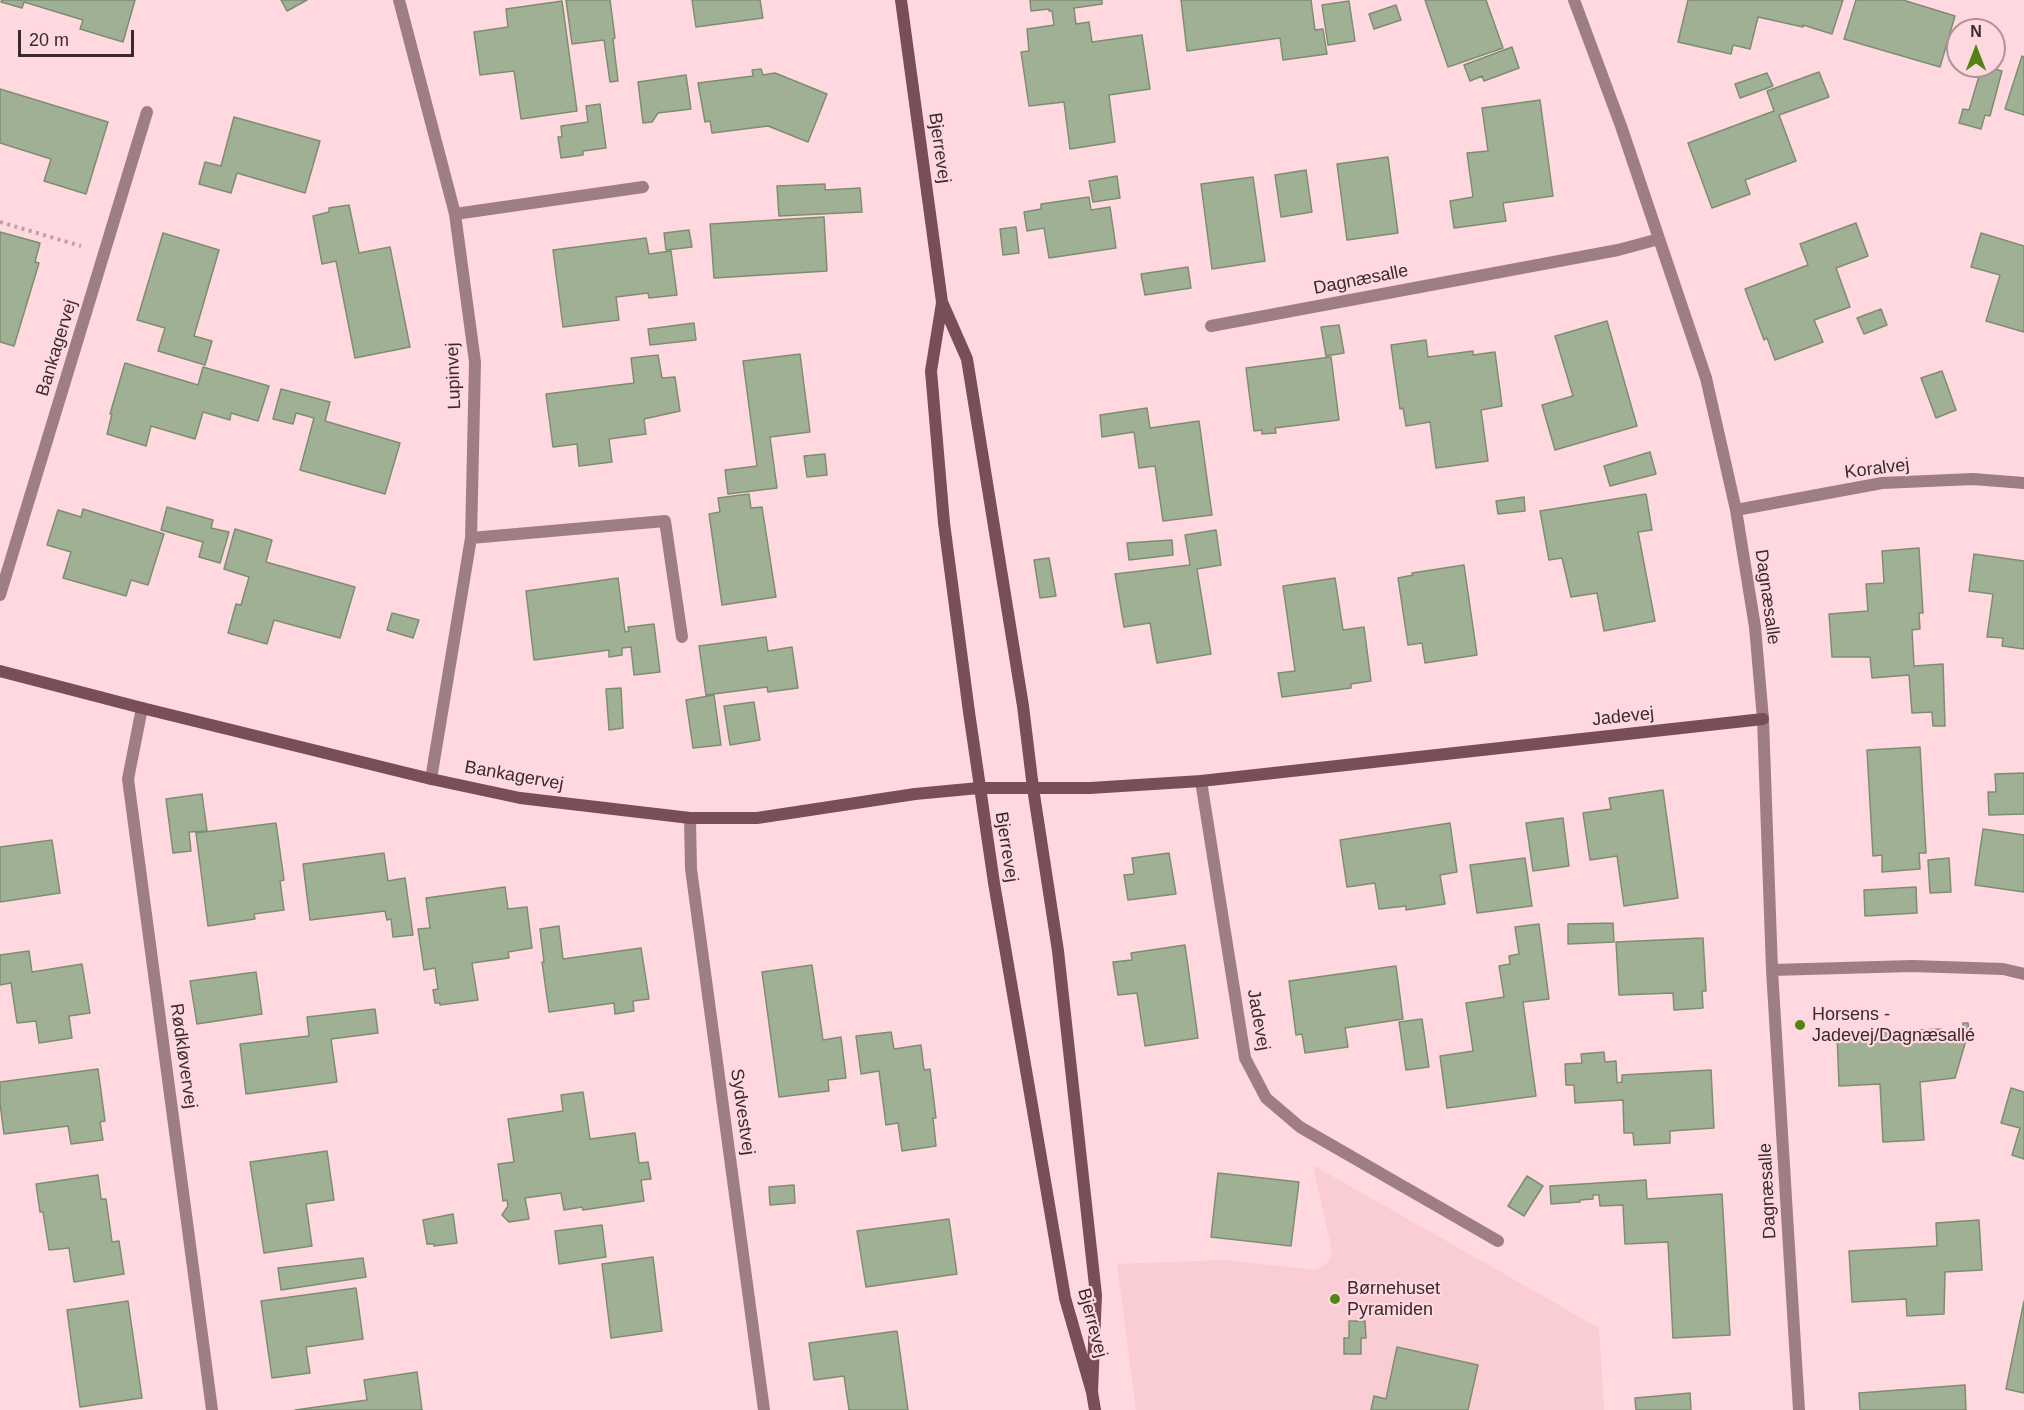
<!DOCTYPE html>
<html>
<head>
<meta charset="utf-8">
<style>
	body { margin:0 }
	#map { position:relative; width:2024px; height:1410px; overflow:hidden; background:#ffd9df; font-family:Arial,sans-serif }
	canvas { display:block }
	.north { position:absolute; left:1946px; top:18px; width:60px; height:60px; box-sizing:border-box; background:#ffd9df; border:2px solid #af9398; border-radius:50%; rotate:0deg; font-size:16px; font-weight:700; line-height:24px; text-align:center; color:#382a2d }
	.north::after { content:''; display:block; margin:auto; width:21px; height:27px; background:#548417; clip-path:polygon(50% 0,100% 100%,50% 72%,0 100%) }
	.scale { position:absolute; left:18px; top:30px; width:116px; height:27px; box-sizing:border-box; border:3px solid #382a2d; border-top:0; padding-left:8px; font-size:18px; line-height:21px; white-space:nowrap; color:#382a2d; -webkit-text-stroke:4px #ffd9df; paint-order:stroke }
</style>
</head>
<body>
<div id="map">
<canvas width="2024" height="1410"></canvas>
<div class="north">N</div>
<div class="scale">20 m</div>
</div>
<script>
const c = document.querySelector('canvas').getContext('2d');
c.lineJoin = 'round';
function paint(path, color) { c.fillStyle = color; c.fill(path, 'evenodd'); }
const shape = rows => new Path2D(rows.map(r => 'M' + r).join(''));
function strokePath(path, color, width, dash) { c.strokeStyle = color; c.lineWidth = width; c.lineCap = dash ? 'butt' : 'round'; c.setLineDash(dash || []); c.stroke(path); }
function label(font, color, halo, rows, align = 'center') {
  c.font = font + ' Arial,sans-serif'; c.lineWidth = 4.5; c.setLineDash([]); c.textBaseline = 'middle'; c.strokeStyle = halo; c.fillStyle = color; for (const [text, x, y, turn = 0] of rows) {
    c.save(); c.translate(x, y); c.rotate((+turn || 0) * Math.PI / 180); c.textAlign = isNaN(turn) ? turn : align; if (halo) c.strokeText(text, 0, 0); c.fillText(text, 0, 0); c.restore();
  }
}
paint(shape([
	[1313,1165,1599,1328,1604,1410,1136,1410,1117,1264,1225,1260,1316,1270,1328,1263,1332,1252]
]), '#faccd4');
const building = shape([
	[2,0,135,0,123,42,80,29,83,20,24,2,22,8,1,2,2,0],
	[281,0,307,0,287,11,281,0],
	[566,0,610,0,615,38,613,39,618,81,610,82,604,40,572,44,566,0],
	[692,0,760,0,763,18,696,27,692,0],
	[1030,0,1102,0,1102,4,1074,8,1076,24,1089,22,1092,42,1142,35,1150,89,1109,95,1115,142,1070,149,1064,102,1029,106,1021,52,1029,51,1027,29,1054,25,1052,11,1049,11,1049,9,1031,11,1030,0],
	[1181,0,1311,0,1315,30,1323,29,1327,54,1283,60,1280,38,1187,51,1181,0],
	[1425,0,1486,0,1503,48,1448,67,1425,0],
	[1688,0,1843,0,1832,34,1803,25,1803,27,1758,17,1750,49,1733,45,1731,54,1678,42,1688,0],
	[1856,0,1903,0,1955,16,1940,67,1844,39,1856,0],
	[562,1,577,111,521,119,514,71,480,75,474,32,508,27,506,9,562,1],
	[1349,1,1355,41,1328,45,1322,5,1349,1],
	[1396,5,1401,20,1374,29,1369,14,1396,5],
	[1512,47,1519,68,1484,81,1482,76,1470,81,1464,65,1512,47],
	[2022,56,2024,57,2024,115,2005,109,2022,56],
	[1982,66,2002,71,1990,116,1985,115,1981,129,1959,123,1963,109,1969,110,1982,66],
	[761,69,763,75,775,73,827,94,808,142,768,126,712,133,710,121,705,122,698,83,753,76,752,70,761,69],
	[1819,72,1829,97,1779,115,1796,161,1745,180,1750,194,1712,208,1688,143,1774,111,1767,91,1819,72],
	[1767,73,1773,86,1740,98,1735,84,1767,73],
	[686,75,691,109,658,113,652,122,643,123,638,82,686,75],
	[0,89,108,122,86,194,44,181,51,159,0,143,0,89],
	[1540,100,1553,196,1503,203,1506,221,1454,228,1450,201,1473,197,1467,153,1488,151,1482,108,1540,100],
	[600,104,606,148,583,151,583,155,561,158,558,137,562,137,561,126,588,122,586,106,600,104],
	[234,117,320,141,305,193,237,173,231,193,199,184,205,162,221,166,234,117],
	[1388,157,1398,233,1347,240,1337,164,1388,157],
	[1306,170,1312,212,1281,217,1275,175,1306,170],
	[1117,176,1120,198,1093,202,1089,181,1117,176],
	[1253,177,1265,261,1212,269,1201,184,1253,177],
	[825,184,825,190,860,188,862,212,779,216,777,186,825,184],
	[1089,197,1091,210,1110,207,1116,248,1049,258,1044,228,1027,231,1024,212,1041,209,1041,204,1089,197],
	[349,205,359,253,390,247,410,347,355,358,336,261,322,264,313,216,329,212,329,208,349,205],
	[824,217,827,271,714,278,710,224,824,217],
	[1856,223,1868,256,1836,268,1850,307,1814,320,1823,342,1775,360,1767,338,1764,340,1745,289,1808,265,1800,244,1856,223],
	[1016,227,1019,253,1003,255,1000,229,1016,227],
	[689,230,692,247,666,250,664,233,689,230],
	[0,232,40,243,35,262,39,263,14,346,0,342,0,232],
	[163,233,219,250,194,336,212,341,205,365,158,351,165,328,137,320,163,233],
	[1981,233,2024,246,2024,332,1986,321,2000,275,1971,267,1981,233],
	[646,238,649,254,671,251,677,295,649,298,648,293,616,297,619,320,563,327,553,250,646,238],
	[1188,267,1191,288,1145,295,1141,274,1188,267],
	[1881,309,1887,325,1864,334,1857,318,1881,309],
	[1607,321,1637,426,1555,450,1542,405,1573,396,1555,336,1607,321],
	[694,323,696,340,650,345,648,329,694,323],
	[1339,325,1344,353,1326,356,1321,327,1339,325],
	[1426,340,1428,357,1473,351,1473,355,1495,352,1502,406,1481,410,1488,461,1436,468,1430,422,1406,426,1403,408,1400,409,1391,345,1426,340],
	[800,354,810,432,770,437,777,488,728,494,725,470,757,466,743,361,800,354],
	[658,355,662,378,675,377,680,411,644,419,646,434,609,439,612,462,579,466,577,444,553,447,546,394,634,383,631,358,658,355],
	[1331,357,1339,420,1275,428,1276,433,1262,434,1262,430,1254,431,1246,368,1331,357],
	[125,363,198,385,203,367,269,386,258,421,231,413,230,420,203,412,195,439,151,426,146,446,107,434,112,414,110,414,125,363],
	[1942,371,1956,410,1936,418,1921,378,1942,371],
	[281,389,330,402,325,421,400,443,385,494,300,470,314,418,296,413,293,424,273,419,281,389],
	[1147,408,1150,428,1199,421,1212,515,1163,521,1155,466,1139,468,1134,432,1102,437,1100,415,1147,408],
	[1650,452,1656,474,1610,486,1604,466,1650,452],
	[825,454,827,475,807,477,804,456,825,454],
	[749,494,751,508,762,507,776,597,722,605,709,514,720,512,718,498,749,494],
	[1646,494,1652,530,1638,532,1655,621,1604,631,1597,593,1571,597,1562,558,1549,560,1540,511,1646,494],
	[1524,497,1525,511,1498,514,1496,501,1524,497],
	[167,507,213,520,211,528,229,532,220,563,199,557,203,542,161,530,167,507],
	[83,509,164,534,148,585,131,580,126,596,63,578,71,552,47,545,58,510,81,517,83,509],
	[235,529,272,540,266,562,355,587,340,638,274,620,267,644,228,633,236,604,241,605,249,577,224,569,235,529],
	[1216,530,1221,565,1197,569,1211,654,1157,663,1150,623,1124,627,1115,574,1190,565,1185,535,1216,530],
	[1172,540,1173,555,1129,560,1127,543,1172,540],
	[1919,548,1923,613,1919,613,1920,629,1912,630,1914,666,1943,664,1945,726,1933,726,1932,712,1912,713,1909,675,1872,678,1870,657,1832,657,1829,614,1868,611,1866,584,1884,583,1882,551,1919,548],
	[1974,554,2024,561,2024,649,2002,646,2003,638,1987,637,1993,594,1969,591,1974,554],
	[1049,558,1056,596,1040,598,1034,560,1049,558],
	[1464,565,1477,655,1425,663,1422,643,1408,645,1398,578,1413,575,1412,573,1464,565],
	[618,578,625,632,629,631,628,627,654,624,660,672,634,675,631,647,622,648,622,655,609,657,609,650,534,660,526,591,618,578],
	[1335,578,1343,630,1364,627,1371,681,1351,684,1351,688,1282,697,1278,673,1295,671,1283,586,1335,578],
	[392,613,419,620,413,638,387,630,392,613],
	[766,637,768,651,792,647,798,688,768,692,767,687,706,695,699,646,766,637],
	[621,688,623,728,609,730,606,689,621,688],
	[714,695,721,745,693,748,686,700,714,695],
	[754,702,760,740,730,745,724,706,754,702],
	[1920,747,1926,853,1919,853,1920,869,1882,872,1882,855,1873,856,1867,750,1920,747],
	[2024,773,2024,814,1989,815,1988,792,1996,792,1995,774,2024,773],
	[1663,790,1678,898,1624,906,1617,856,1590,860,1583,813,1611,809,1609,798,1663,790],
	[202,794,207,831,189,832,191,851,173,853,166,799,202,794],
	[1563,818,1569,866,1533,871,1526,823,1563,818],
	[276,823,284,880,280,881,284,910,254,914,255,919,208,926,196,833,276,823],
	[1450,823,1457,872,1440,875,1445,904,1406,910,1406,906,1379,909,1375,883,1347,887,1340,840,1450,823],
	[1983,829,2024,835,2024,892,1975,885,1983,829],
	[52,840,60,893,0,902,0,847,52,840],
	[384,853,388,881,405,878,413,935,393,937,391,919,387,920,385,911,310,920,303,864,384,853],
	[1169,853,1176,894,1128,900,1124,875,1134,874,1132,858,1169,853],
	[1525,858,1532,906,1477,913,1470,865,1525,858],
	[1949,858,1951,892,1930,893,1928,860,1949,858],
	[505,887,508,909,527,907,532,948,508,952,509,958,472,963,478,1000,440,1005,440,1003,435,1003,433,990,438,989,435,968,424,970,418,929,430,928,426,898,505,887],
	[1916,887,1917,913,1865,916,1864,890,1916,887],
	[1613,923,1614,942,1568,944,1568,924,1613,923],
	[1539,924,1549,999,1523,1002,1536,1096,1447,1108,1440,1056,1473,1051,1466,1003,1504,997,1499,966,1510,964,1509,956,1519,954,1515,927,1539,924],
	[559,926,563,959,641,948,649,999,633,1001,634,1011,615,1014,614,1003,549,1012,542,962,544,962,540,929,559,926],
	[1703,938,1706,991,1702,991,1703,1008,1674,1010,1673,993,1619,995,1616,942,1703,938],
	[1185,945,1198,1038,1145,1046,1137,993,1118,995,1113,962,1132,960,1131,953,1185,945],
	[29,951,32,972,82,964,90,1013,69,1016,72,1038,39,1043,36,1021,17,1023,11,983,0,985,0,955,29,951],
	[812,965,823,1040,841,1037,846,1078,828,1080,829,1091,779,1097,762,972,812,965],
	[1396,966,1403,1019,1345,1028,1348,1047,1305,1053,1302,1034,1296,1035,1289,981,1396,966],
	[256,972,262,1014,197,1024,190,981,256,972],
	[375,1009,378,1033,331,1039,337,1082,246,1094,240,1044,309,1036,307,1017,375,1009],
	[1422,1019,1429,1067,1406,1070,1399,1022,1422,1019],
	[1963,1023,1968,1023,1969,1030,1955,1078,1920,1082,1924,1140,1883,1142,1880,1084,1839,1086,1837,1034,1941,1029,1941,1032,1963,1030,1963,1023],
	[891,1032,894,1049,921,1045,924,1070,930,1069,936,1118,933,1118,936,1146,902,1151,898,1123,886,1125,879,1071,861,1074,856,1036,891,1032],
	[1604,1052,1605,1062,1616,1061,1617,1083,1622,1082,1622,1075,1711,1070,1714,1128,1670,1131,1670,1143,1634,1145,1633,1133,1624,1133,1623,1100,1575,1103,1574,1085,1566,1085,1565,1064,1582,1063,1581,1054,1604,1052],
	[98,1069,105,1121,100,1122,103,1140,71,1144,68,1126,4,1134,0,1103,0,1082,98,1069],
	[2011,1088,2024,1092,2024,1159,2012,1155,2020,1128,2001,1123,2011,1088],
	[583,1092,590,1139,635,1133,639,1163,648,1162,651,1179,641,1180,644,1201,583,1210,582,1207,564,1210,561,1193,525,1198,529,1219,509,1222,502,1215,508,1206,507,1200,503,1201,498,1164,514,1162,508,1119,563,1111,561,1095,583,1092],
	[327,1151,334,1200,306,1204,312,1246,264,1253,250,1162,327,1151],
	[1218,1173,1299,1182,1291,1246,1211,1237,1218,1173],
	[98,1175,101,1199,106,1199,112,1242,119,1241,124,1274,74,1282,69,1248,49,1250,43,1212,40,1212,36,1184,98,1175],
	[1527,1176,1543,1186,1524,1216,1508,1206,1527,1176],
	[1646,1180,1647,1199,1722,1194,1730,1335,1673,1338,1668,1242,1625,1244,1623,1205,1600,1206,1599,1195,1593,1195,1593,1199,1580,1200,1580,1202,1551,1204,1550,1186,1646,1180],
	[794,1185,795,1203,770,1205,769,1187,794,1185],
	[453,1214,457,1243,434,1246,434,1244,427,1244,423,1220,453,1214],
	[949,1219,957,1274,866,1287,857,1231,949,1219],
	[1979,1220,1982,1270,1945,1272,1944,1314,1907,1316,1906,1299,1852,1302,1849,1251,1937,1246,1936,1223,1979,1220],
	[602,1225,606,1257,559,1264,555,1231,602,1225],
	[653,1257,662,1331,611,1338,602,1264,653,1257],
	[363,1258,366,1277,281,1290,278,1268,363,1258],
	[356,1288,363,1339,306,1347,310,1373,272,1378,261,1301,356,1288],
	[128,1301,142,1398,80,1407,67,1310,128,1301],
	[2024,1301,2024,1393,2006,1389,2024,1301],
	[1349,1321,1365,1321,1366,1338,1361,1338,1361,1354,1344,1354,1344,1338,1349,1338,1349,1321],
	[897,1331,908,1410,849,1410,844,1376,814,1380,809,1343,897,1331],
	[1397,1347,1478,1365,1468,1410,1371,1410,1374,1396,1386,1399,1397,1347],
	[417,1372,422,1410,295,1410,367,1400,364,1380,417,1372],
	[1965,1385,1966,1410,1860,1410,1859,1393,1965,1385],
	[1690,1393,1691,1410,1636,1410,1635,1398,1690,1393]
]);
paint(building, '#a0b094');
strokePath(building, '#7e8d72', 1.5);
strokePath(shape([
	[0,222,81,246]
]), '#bea0a5', 4, [3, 4.5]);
strokePath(shape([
	[399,0,455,214,475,362,471,538,431,779],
	[1574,0,1621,126,1706,378,1736,510,1755,627,1763,719,1772,970,1799,1410],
	[455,214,643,187],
	[1211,326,1618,250,1659,239],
	[1736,510,1882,483,1973,479,2024,483],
	[471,538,665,521,682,637],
	[0,595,147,112],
	[142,708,128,779,212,1410],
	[1201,781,1245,1058,1266,1098,1300,1127,1498,1241],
	[690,818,691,869,764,1410],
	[1772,970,1912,966,2003,969,2024,974]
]), '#9e7e84', 12);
strokePath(shape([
	[901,0,942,302,967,359,1023,706,1033,788,1058,951,1096,1295,1092,1392],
	[942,303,931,371,944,523,969,712,994,883,1065,1298,1092,1392,1095,1410],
	[0,671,142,708,431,779,520,798,690,818,757,818,915,794,979,788,1090,788,1201,781,1763,719]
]), '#7a4e57', 12);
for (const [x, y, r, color] of [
	[1800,1025,6,"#548417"],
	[1335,1299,6,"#548417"]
]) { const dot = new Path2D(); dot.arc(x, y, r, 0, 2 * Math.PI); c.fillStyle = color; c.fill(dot); strokePath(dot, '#ffd9df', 2); }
label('18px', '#382a2d', '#ffd9df', [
	["Bjerrevej",939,148,82],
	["Dagnæsalle",1361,280,-11],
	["Bankagervej",57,348,-73],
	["Lupinvej",454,376,-92],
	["Koralvej",1877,469,-7],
	["Dagnæsalle",1767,597,82],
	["Jadevej",1623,717,-6],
	["Bankagervej",514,776,10],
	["Bjerrevej",1006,847,81],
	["Jadevej",1258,1020,80],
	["Rødkløvervej",183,1056,82],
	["Sydvestvej",742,1112,82],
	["Dagnæsalle",1768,1191,-93],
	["Bjerrevej",1092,1323,75]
]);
label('18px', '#382a2d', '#ffd9df', [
	["Horsens -",1812,1015],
	["Jadevej/Dagnæsallé",1812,1036],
	["Børnehuset",1347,1289],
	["Pyramiden",1347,1310]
], 'left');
</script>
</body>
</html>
